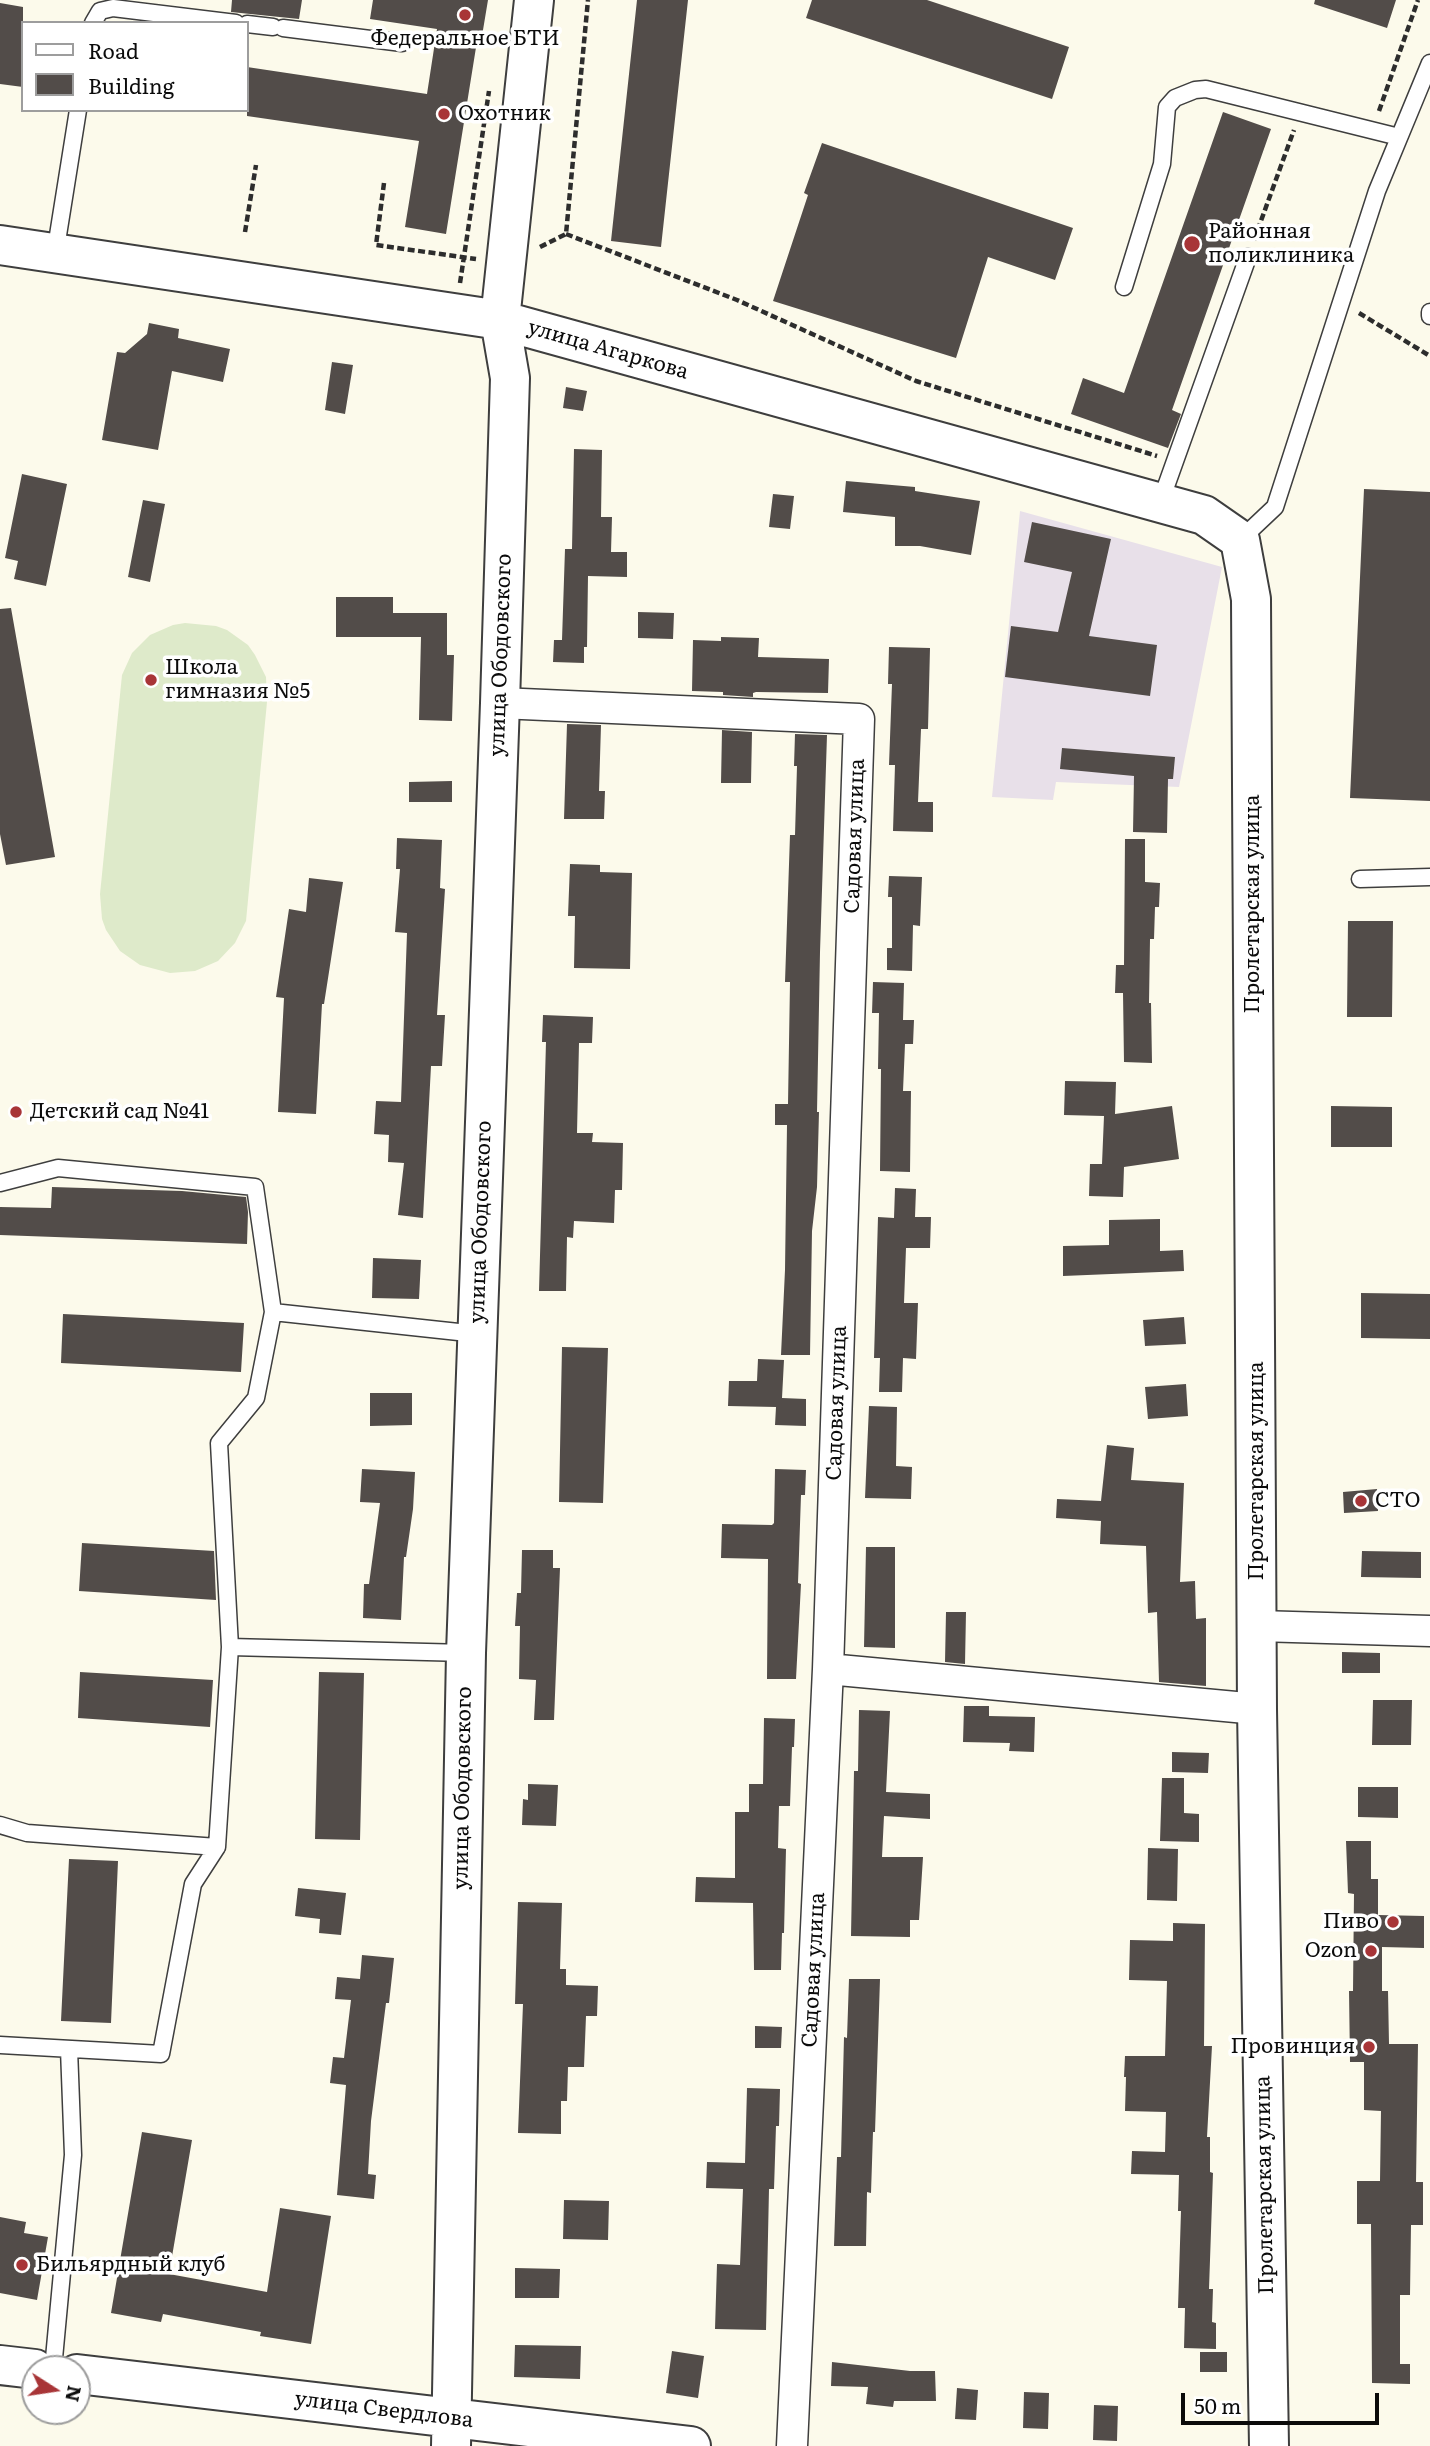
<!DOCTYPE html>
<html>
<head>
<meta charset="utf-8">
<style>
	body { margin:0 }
	#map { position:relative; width:1430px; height:2446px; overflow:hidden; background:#fcfaeb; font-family:Literata,serif }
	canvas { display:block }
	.legend { position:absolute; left:21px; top:21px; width:228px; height:91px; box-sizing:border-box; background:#fff; border:2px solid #9d9d9d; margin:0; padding:9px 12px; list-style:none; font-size:21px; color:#0b0b0b }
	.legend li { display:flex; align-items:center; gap:14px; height:35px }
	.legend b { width:35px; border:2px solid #9d9d9d }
	.north { position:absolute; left:21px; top:2355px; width:70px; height:70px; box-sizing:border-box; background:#fff; border:2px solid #9d9d9d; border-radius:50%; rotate:102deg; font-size:19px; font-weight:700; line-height:28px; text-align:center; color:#0b0b0b }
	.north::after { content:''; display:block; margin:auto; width:24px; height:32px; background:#a83537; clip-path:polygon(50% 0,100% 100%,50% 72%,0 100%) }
	.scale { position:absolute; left:1181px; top:2393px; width:198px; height:32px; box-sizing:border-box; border:4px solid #0b0b0b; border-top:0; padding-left:9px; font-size:21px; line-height:24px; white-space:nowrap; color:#0b0b0b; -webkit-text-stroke:5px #fff; paint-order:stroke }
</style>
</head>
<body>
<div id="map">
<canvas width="1430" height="2446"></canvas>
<ul class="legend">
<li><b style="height:9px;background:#fff"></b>Road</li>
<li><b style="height:19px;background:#524c49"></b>Building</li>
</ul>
<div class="north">N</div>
<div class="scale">50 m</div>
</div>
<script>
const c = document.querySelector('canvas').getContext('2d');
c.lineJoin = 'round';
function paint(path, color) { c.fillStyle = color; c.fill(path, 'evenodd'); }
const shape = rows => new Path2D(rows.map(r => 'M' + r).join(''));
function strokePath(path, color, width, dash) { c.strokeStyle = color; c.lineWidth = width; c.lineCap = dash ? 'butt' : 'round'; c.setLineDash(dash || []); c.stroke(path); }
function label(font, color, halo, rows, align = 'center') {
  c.font = font + ' Literata,serif'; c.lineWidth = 7; c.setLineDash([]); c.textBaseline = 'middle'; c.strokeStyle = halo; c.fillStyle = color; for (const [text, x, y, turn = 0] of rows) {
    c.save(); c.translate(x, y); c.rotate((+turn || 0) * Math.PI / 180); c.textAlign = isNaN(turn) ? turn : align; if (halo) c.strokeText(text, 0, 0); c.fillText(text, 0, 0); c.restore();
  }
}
paint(shape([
	[1020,511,1222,567,1179,787,1056,782,1053,800,992,797]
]), '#e8e0e9');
paint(shape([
	[185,623,216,626,227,630,248,645,255,655,266,677,267,702,246,921,235,943,218,961,195,971,170,973,140,965,120,951,106,930,102,919,100,894,122,675,132,653,150,635,173,625]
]), '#deeaca');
paint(shape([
	[232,0,302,0,299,19,231,12],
	[373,0,488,0,482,36,478,35,446,234,405,227,419,141,247,116,247,67,427,94,437,29,370,19],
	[637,0,688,0,661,247,611,241],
	[812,0,927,0,1069,47,1052,99,806,18],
	[1315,0,1396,0,1387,28,1314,4],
	[0,3,23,7,23,87,0,84],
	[1223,112,1271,129,1172,410,1181,414,1168,448,1071,414,1083,378,1124,393],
	[822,143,1073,228,1055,280,988,257,956,358,773,301,808,195,804,193],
	[149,323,179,329,178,338,230,349,223,382,172,371,158,450,102,440,117,352,125,353,147,334],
	[332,362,353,365,345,414,325,410],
	[566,387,587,391,583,411,563,408],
	[574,449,602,450,601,517,612,517,611,552,627,552,627,577,588,576,587,647,584,647,584,663,553,662,554,640,562,640,565,549,572,549],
	[22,474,67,484,46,586,14,579,18,561,5,558],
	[846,481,915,487,915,491,980,501,971,555,920,546,895,546,895,517,843,512],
	[1364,489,1430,492,1430,801,1350,798],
	[773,494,794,496,790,529,769,527],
	[143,500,165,504,150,582,128,577],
	[1032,522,1111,539,1089,636,1157,645,1150,696,1005,677,1011,626,1058,632,1072,572,1024,562],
	[336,597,393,597,393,613,447,613,447,655,454,655,452,721,419,720,421,637,336,637],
	[11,608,55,857,6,865,0,834,0,609],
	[638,612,674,613,673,639,638,638],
	[721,637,759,638,758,657,829,659,828,693,756,692,753,693,753,697,723,695,723,692,692,691,693,640,721,641],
	[889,647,930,648,928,729,921,729,918,802,933,802,933,832,893,831,895,765,889,765,892,684,888,684],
	[567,724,601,725,599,791,605,791,604,819,564,819],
	[722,730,752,732,751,783,721,783],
	[795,734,827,735,820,952,817,1112,819,1112,817,1187,812,1231,810,1355,781,1355,785,1270,787,1125,775,1125,775,1104,788,1104,790,982,785,982,790,835,795,835,797,766,794,766],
	[1062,748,1175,757,1173,779,1168,779,1167,833,1133,832,1134,776,1060,769],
	[452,781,452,802,409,802,409,782],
	[397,838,442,840,440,888,445,889,437,1015,445,1015,442,1066,431,1066,423,1218,398,1215,404,1163,388,1162,389,1135,374,1134,376,1101,401,1102,407,933,395,932,400,869,396,869],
	[1125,839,1145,839,1145,882,1160,883,1159,907,1155,907,1154,939,1150,939,1149,1003,1151,1003,1152,1063,1124,1062,1123,993,1115,993,1116,965,1124,965],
	[570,864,600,865,600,872,632,873,630,969,574,968,575,916,568,916],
	[889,876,922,877,920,926,913,925,912,971,887,970,887,948,892,948,892,897,888,897],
	[309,878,343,882,324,1004,322,1004,316,1114,278,1112,284,998,276,997,289,909,306,912],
	[1348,921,1393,921,1392,1017,1347,1017],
	[873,982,904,983,903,1020,914,1020,913,1044,905,1044,903,1091,911,1091,910,1172,880,1171,881,1069,878,1069,879,1013,872,1013],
	[543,1015,593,1017,592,1043,579,1043,577,1133,593,1133,592,1142,623,1143,622,1190,615,1190,614,1223,574,1221,573,1238,567,1237,566,1291,539,1291,546,1042,542,1042],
	[1065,1081,1116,1082,1115,1114,1172,1106,1179,1159,1124,1167,1123,1197,1089,1196,1090,1164,1102,1164,1104,1116,1064,1115],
	[1331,1106,1392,1107,1392,1147,1331,1147],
	[52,1187,182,1191,246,1197,248,1212,247,1244,0,1235,0,1207,51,1208],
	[895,1188,916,1189,915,1217,931,1217,930,1248,906,1248,904,1303,918,1303,916,1359,903,1358,902,1392,879,1392,880,1358,874,1358,878,1217,894,1218],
	[1160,1219,1160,1251,1183,1250,1184,1271,1063,1276,1063,1246,1109,1245,1109,1220],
	[373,1258,421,1260,419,1299,372,1298],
	[1361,1293,1430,1294,1430,1339,1361,1338],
	[63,1314,244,1323,241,1372,61,1363],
	[1184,1317,1186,1344,1145,1346,1143,1320],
	[562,1347,608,1348,603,1503,559,1502],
	[758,1359,784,1360,782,1398,806,1399,806,1426,775,1425,776,1407,728,1406,729,1381,757,1381],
	[1186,1384,1188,1416,1148,1419,1145,1387],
	[370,1393,412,1393,412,1425,370,1426],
	[869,1406,897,1407,896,1466,912,1467,911,1499,865,1498],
	[1107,1445,1134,1448,1131,1480,1184,1483,1180,1582,1195,1581,1196,1619,1206,1618,1206,1686,1159,1682,1157,1612,1148,1613,1146,1546,1100,1544,1101,1521,1056,1518,1057,1499,1101,1501],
	[362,1469,415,1472,413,1509,406,1557,404,1557,401,1620,363,1618,364,1584,369,1584,380,1503,360,1502],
	[775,1469,806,1470,805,1495,801,1495,798,1583,801,1584,796,1679,767,1679,768,1559,721,1558,722,1524,772,1525,774,1523],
	[1377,1489,1378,1511,1344,1513,1343,1492],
	[82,1543,214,1551,216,1600,79,1591],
	[866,1547,895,1547,895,1648,864,1647],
	[522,1550,553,1550,553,1568,560,1568,554,1720,534,1720,536,1680,519,1679,520,1626,515,1626,517,1593,521,1593],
	[1362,1551,1421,1552,1421,1578,1361,1577],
	[946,1612,966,1612,965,1664,945,1662],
	[1342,1652,1380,1653,1380,1673,1342,1673],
	[80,1672,213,1680,210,1727,78,1718],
	[319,1672,364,1673,360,1840,315,1839],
	[1373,1700,1412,1700,1411,1745,1372,1745],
	[964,1706,989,1706,989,1716,1035,1717,1034,1752,1009,1751,1010,1743,963,1742],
	[859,1710,890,1711,886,1792,930,1794,930,1819,884,1816,882,1857,923,1857,919,1920,910,1920,910,1937,851,1936,854,1771,858,1771],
	[764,1718,795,1719,794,1747,792,1747,790,1806,779,1806,778,1848,786,1849,784,1933,782,1933,781,1970,754,1970,753,1903,695,1902,696,1877,735,1878,735,1812,749,1812,749,1784,763,1784],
	[1172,1752,1209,1753,1208,1773,1172,1772],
	[1162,1778,1184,1778,1184,1813,1199,1814,1199,1842,1160,1841],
	[528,1784,558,1785,556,1826,522,1825,523,1799,528,1800],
	[1358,1787,1398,1787,1398,1818,1358,1817],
	[1346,1841,1371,1841,1371,1879,1378,1879,1378,1915,1424,1916,1424,1948,1382,1947,1382,1991,1388,1991,1389,2044,1418,2044,1416,2182,1423,2182,1423,2225,1411,2225,1410,2295,1400,2295,1400,2364,1410,2364,1410,2384,1372,2383,1371,2224,1357,2224,1357,2181,1380,2181,1381,2111,1364,2110,1364,2062,1350,2062,1349,1991,1353,1991,1354,1894,1348,1893],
	[1148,1848,1178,1849,1177,1901,1147,1900],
	[69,1859,118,1861,111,2023,61,2021],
	[298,1888,346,1893,341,1935,319,1933,320,1919,295,1916],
	[518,1902,562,1903,560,1969,566,1969,566,1985,598,1986,597,2016,586,2016,584,2067,568,2067,567,2101,561,2101,561,2134,518,2133,523,2004,515,2004],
	[1173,1923,1205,1924,1204,2046,1212,2046,1207,2137,1210,2137,1210,2172,1213,2173,1209,2289,1213,2289,1212,2322,1216,2323,1216,2349,1184,2348,1185,2308,1178,2308,1181,2211,1178,2211,1179,2175,1131,2174,1132,2151,1165,2152,1166,2112,1125,2111,1126,2077,1124,2077,1125,2056,1165,2056,1167,1981,1129,1980,1130,1940,1173,1941],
	[362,1955,394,1958,389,2003,386,2003,371,2121,368,2174,376,2175,374,2199,337,2195,346,2085,330,2083,333,2057,344,2058,351,2000,335,1999,337,1977,360,1979],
	[849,1979,880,1979,875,2132,873,2132,871,2193,867,2192,866,2246,834,2246,837,2157,841,2157,844,2037,847,2038],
	[755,2026,782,2027,781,2048,755,2048],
	[747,2088,780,2089,779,2126,776,2126,774,2189,769,2189,766,2330,715,2329,717,2264,740,2265,743,2189,706,2188,707,2162,745,2163],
	[142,2132,192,2140,169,2274,267,2292,280,2208,331,2216,311,2344,260,2336,261,2332,163,2314,161,2322,111,2313],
	[564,2200,609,2201,608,2240,563,2239],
	[0,2217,26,2222,24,2233,48,2237,37,2300,0,2293],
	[515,2268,560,2269,559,2298,515,2298],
	[515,2345,581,2346,580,2379,514,2377],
	[672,2351,704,2356,698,2398,666,2393],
	[1200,2352,1227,2352,1227,2372,1200,2372],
	[832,2362,910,2371,935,2371,936,2401,894,2401,893,2407,866,2404,868,2387,831,2386],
	[957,2388,978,2390,976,2420,955,2419],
	[1024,2392,1049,2393,1048,2429,1023,2428],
	[1094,2405,1118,2406,1117,2441,1093,2440]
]), '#524c49');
const service = shape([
	[93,23,100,11,113,8,236,23],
	[247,24,273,27],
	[283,28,402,43],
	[55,254,78,110],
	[1124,287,1162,164,1167,107,1175,98,1195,90,1206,89,1399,137],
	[1430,312,1430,316],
	[1160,503,1248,257],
	[1240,540,1275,507,1377,191,1430,63],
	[1360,879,1430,877],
	[0,1183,58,1168,255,1187,273,1312],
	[230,1647,466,1653],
	[0,1825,27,1833,217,1847,230,1647,219,1443,256,1398,273,1312,477,1334],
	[0,2045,161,2054,193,1884,217,1847],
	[53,2369,73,2155,69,2049]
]);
const minor = shape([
	[500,703,859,719,828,1669,792,2446],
	[1258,1626,1430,1631],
	[828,1669,1257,1709]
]);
const tertiary = shape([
	[0,245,500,320,1204,515,1240,540,1251,599,1257,1709,1269,2446],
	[0,2365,35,2369],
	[77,2374,691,2446],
	[451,2446,466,1653,500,703,510,378,500,320,534,0]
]);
strokePath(service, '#3e3e3e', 19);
strokePath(minor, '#3e3e3e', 33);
strokePath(tertiary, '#3e3e3e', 42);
strokePath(shape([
	[1379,111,1418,0],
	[384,183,376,245,476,259],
	[245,232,256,165],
	[566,234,737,300,916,381,1157,456],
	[1254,240,1294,130],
	[540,247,566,234,588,0],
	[460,283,489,91],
	[1359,313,1430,356]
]), '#2d2d2d', 4.5, [7, 3.5]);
strokePath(service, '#fff', 16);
strokePath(minor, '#fff', 30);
strokePath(tertiary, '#fff', 38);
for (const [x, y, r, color] of [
	[465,15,7,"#a83537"],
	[444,114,7,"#a83537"],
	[1192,244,9,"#a83537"],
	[151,680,7,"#a83537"],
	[16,1112,7,"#a83537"],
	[1361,1501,7,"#a83537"],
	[1393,1922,7,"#a83537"],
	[1371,1951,7,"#a83537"],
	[1369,2047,7,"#a83537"],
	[22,2265,7,"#a83537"]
]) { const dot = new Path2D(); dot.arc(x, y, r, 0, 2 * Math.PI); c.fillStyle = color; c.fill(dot); strokePath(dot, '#fff', 2.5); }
label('21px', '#0b0b0b', '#fff', [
	["Федеральное БТИ",465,39,"center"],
	["Охотник",458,114],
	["Районная",1208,232],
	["поликлиника",1208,256],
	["Школа",165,668],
	["гимназия №5",165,692],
	["Детский сад №41",30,1112],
	["СТО",1375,1501],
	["Пиво",1379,1922,"right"],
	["Ozon",1357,1951,"right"],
	["Провинция",1355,2047,"right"],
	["Бильярдный клуб",36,2265]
], 'left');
label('21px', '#0b0b0b', '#fff', [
	["улица Агаркова",608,350,16],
	["улица Ободовского",501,655,-88],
	["Садовая улица",855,836,-88],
	["Пролетарская улица",1253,904,-90],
	["улица Ободовского",481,1222,-88],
	["Садовая улица",837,1403,-88],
	["Пролетарская улица",1257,1471,-90],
	["улица Ободовского",463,1788,-89],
	["Садовая улица",814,1970,-87],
	["Пролетарская улица",1265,2185,-91],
	["улица Свердлова",384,2410,7]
]);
</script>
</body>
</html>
